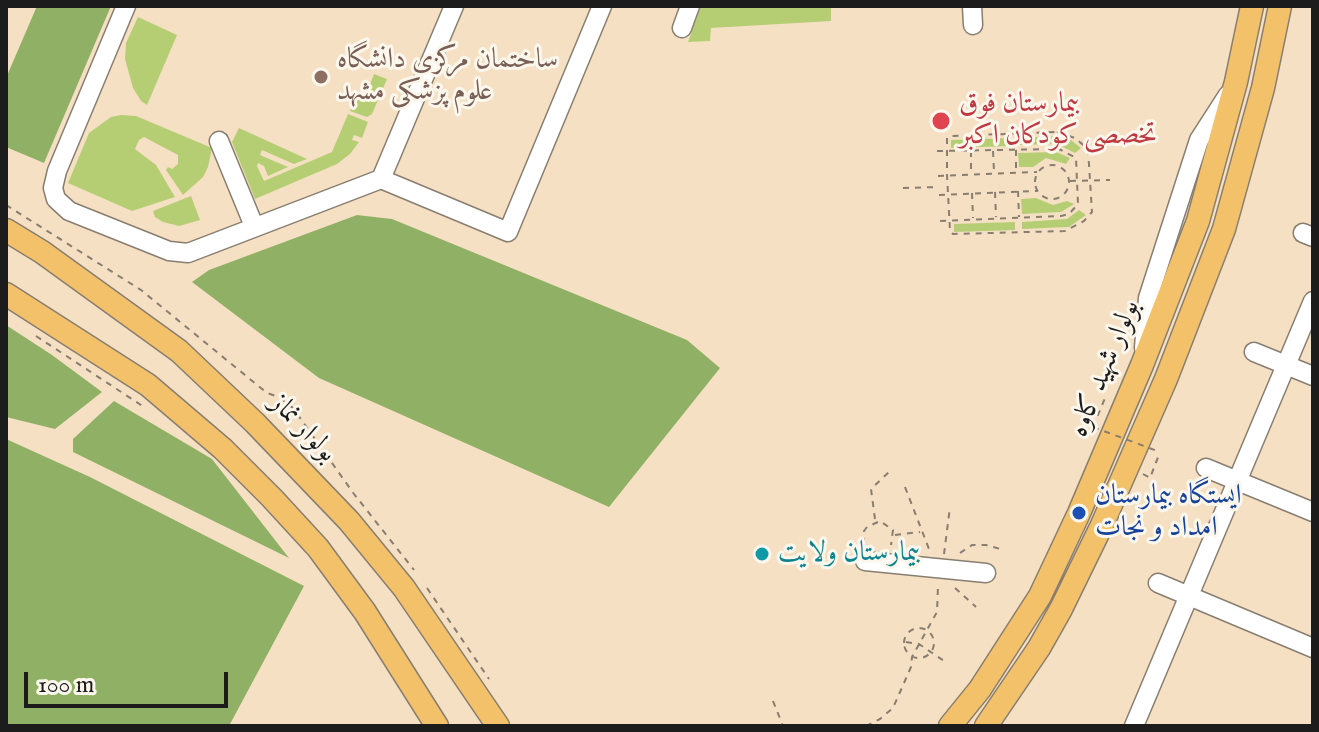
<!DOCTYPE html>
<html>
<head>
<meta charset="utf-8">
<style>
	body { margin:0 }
	#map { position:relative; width:1319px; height:732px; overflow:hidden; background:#f5e0c4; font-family:"IM FELL English",serif }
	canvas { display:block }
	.frame { position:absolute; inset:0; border:8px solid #1c1c1c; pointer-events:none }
	.scale { position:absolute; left:24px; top:672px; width:204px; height:36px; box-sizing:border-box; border:4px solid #1c1c1c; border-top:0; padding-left:10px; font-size:24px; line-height:28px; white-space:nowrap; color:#1c1c1c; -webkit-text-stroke:6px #fbf7ec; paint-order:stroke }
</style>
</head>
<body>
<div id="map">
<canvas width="1319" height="732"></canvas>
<div class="frame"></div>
<div class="scale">100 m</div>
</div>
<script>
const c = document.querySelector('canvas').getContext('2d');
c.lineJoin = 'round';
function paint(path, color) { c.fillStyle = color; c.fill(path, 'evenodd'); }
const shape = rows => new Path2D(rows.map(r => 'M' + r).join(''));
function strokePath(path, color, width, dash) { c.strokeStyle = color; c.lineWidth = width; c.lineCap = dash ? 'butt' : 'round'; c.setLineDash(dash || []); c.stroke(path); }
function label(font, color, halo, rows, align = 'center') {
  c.font = font + ' "IM FELL English",Amiri,serif'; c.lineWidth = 6; c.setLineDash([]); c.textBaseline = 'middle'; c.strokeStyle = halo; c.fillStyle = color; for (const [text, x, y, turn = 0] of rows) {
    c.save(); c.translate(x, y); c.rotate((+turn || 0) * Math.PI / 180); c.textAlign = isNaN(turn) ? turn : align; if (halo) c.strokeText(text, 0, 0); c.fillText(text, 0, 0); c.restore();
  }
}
paint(shape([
	[701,6,831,6,831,21,711,28,710,41,688,42],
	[138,17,177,35,147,105,141,101,133,88,125,59,126,43],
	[374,74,387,79,372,114,367,117,350,111,355,98,364,100],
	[348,114,368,122,362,138,354,135,352,140,359,142,350,154,337,164,255,199,232,142,239,128,307,159,294,164,262,150,260,155,288,167,268,176,264,166,258,163,257,166,264,181,332,152],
	[121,115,136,116,212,148,208,167,203,177,183,195,166,170,168,167,172,169,178,164,178,155,144,137,139,140,135,149,156,165,175,197,132,211,68,183,89,133,111,117],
	[1057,136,1071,140,1081,148,1075,153,1057,144,1018,145,1017,138],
	[1011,138,1012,146,951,148,951,140],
	[1056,152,1070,158,1066,164,1046,158,1033,167,1019,167,1018,153],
	[191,196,200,220,179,226,163,222,155,217,153,211],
	[1036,198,1053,205,1067,201,1074,204,1061,212,1022,214,1021,199],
	[1079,210,1086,215,1069,227,1022,229,1022,222,1067,219],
	[1015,222,1015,230,954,232,954,224]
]), '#b6ce73');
paint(shape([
	[37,6,111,6,44,163,6,147,6,78],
	[357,215,392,219,687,340,720,368,609,507,319,378,192,282,209,270],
	[6,325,52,355,102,392,55,429,6,417],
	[114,401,212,459,289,558,73,452,73,439],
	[6,439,90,477,304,586,229,726,6,726]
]), '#90b165');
const minor = shape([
	[126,6,57,171,53,188,56,199,69,211,169,251,188,253,381,179],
	[454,6,381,179,508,232,602,6],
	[972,6,973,25],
	[682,28,690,6],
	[219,141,254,226],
	[1303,233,1313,237],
	[1144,348,1148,298,1199,140,1228,95],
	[1254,352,1313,376],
	[1206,468,1313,512],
	[865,561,986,573],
	[1158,583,1313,648],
	[1134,726,1313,301]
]);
const major = shape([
	[6,230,42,252,179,351,255,423,349,521,404,588,498,726],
	[6,294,148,385,223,449,272,498,318,548,365,612,437,726],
	[950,726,980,689,1040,596,1079,513,1142,365,1198,221,1236,82,1252,6],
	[986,726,1039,648,1061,609,1102,525,1166,379,1224,229,1263,88,1280,6]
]);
strokePath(minor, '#887e70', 21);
strokePath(major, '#887e70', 25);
strokePath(shape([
	[1057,132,1075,138,1088,149,1092,212,1084,221,1065,231,953,234,950,231,947,175,947,138,951,136,1057,132],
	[1016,150,1016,172],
	[937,151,1059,149,1076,158,1078,204,1069,214,1061,216,940,221],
	[971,151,971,173],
	[993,151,994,172],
	'1035 182a17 17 0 1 1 34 0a17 17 0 1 1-34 0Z',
	[938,176,1037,172],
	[1070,181,1110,180],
	[903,188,938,187],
	[1018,191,1019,217],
	[995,192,996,217],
	[972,193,973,218],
	[939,195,1037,191],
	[6,205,141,290,267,393,279,397,293,408,354,494,414,570],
	[36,336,144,407],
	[1093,427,1105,398,1108,397],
	[1143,474,1150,478,1160,452],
	[905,487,929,549],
	[875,519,871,489,889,472],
	[895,535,920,532],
	[864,544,864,531,867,527,880,521,893,530,891,545],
	[960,553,972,545,986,545,1004,550],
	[944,554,950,507],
	[427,588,489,679],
	[955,588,976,607],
	'904 643a15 15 0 1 1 30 0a15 15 0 1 1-30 0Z',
	[906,642,919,644,947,663],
	[773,701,783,726],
	[866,726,880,719,893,708,911,667,912,657,937,612,938,586]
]), '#887e70', 2, [6, 6]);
strokePath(minor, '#fff', 18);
strokePath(major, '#f4c16b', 22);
strokePath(shape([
	[1093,427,1160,452]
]), '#887e70', 2, [6, 6]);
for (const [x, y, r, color] of [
	[321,77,8,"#8d6e63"],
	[941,121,10,"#e0444e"],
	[1079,513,8,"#1a4fb4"],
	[762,554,8,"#0f9aa8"]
]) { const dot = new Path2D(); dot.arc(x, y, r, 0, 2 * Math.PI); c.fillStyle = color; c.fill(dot); strokePath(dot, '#fbf7ec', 3); }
label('28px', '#785e54', '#fbf7ec', [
	["ساختمان مرکزی دانشگاه",337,61],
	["علوم پزشکی مشهد",337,93]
], 'left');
label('28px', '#be3a42', '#fbf7ec', [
	["بیمارستان فوق",959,105],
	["تخصصی کودکان اکبر",959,137]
], 'left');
label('28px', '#1c1c1c', '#fbf7ec', [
	["بولوار شهید کاوه",1106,369,-68],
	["بولوار نماز",302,429,46]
]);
label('28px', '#164399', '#fbf7ec', [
	["ایستگاه بیمارستان",1095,497],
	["امداد و نجات",1095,529]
], 'left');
label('28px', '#0d838f', '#fbf7ec', [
	["بیمارستان ولایت",778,554]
], 'left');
</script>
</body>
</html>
